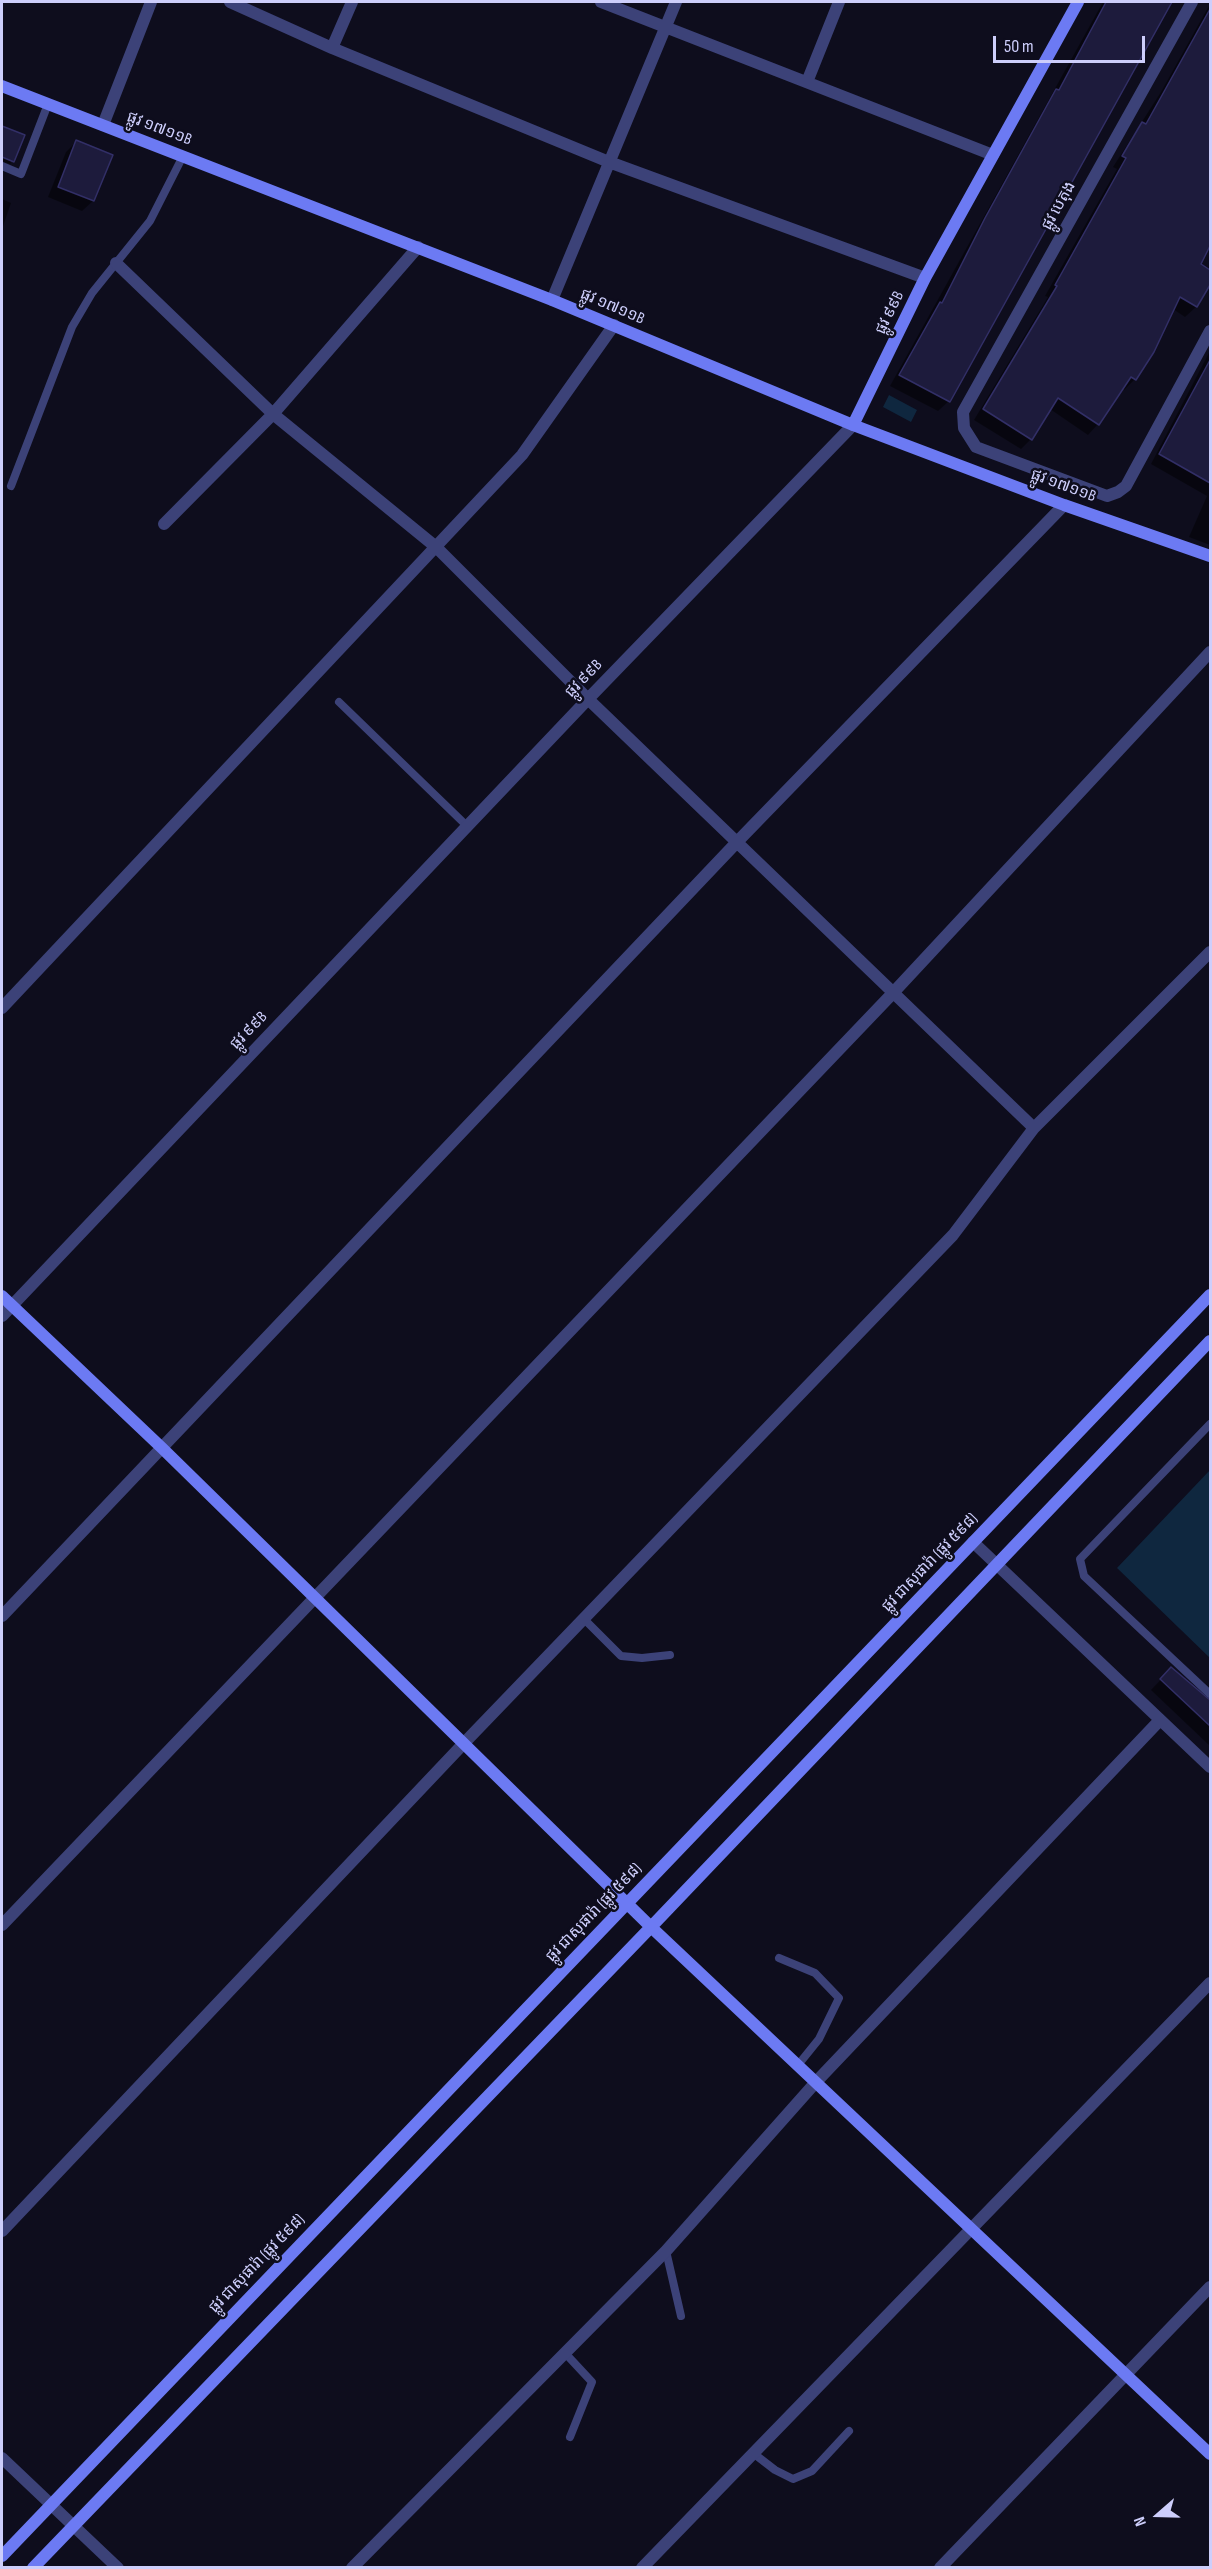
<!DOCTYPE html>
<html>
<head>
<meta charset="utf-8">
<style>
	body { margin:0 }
	#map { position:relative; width:1212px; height:2569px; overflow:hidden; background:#0e0d1d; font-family:"Sofia Sans Condensed",sans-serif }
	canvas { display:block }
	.frame { position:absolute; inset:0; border:3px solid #cdcefb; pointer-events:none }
	.north { position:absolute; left:1128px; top:2485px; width:60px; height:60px; -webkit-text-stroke:4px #0e0d1d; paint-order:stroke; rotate:250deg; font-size:16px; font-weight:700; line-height:24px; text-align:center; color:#cdcefb }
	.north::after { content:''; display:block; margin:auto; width:21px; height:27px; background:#cdcefb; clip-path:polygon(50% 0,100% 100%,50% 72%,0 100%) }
	.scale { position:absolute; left:993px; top:36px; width:152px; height:27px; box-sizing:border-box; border:3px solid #cdcefb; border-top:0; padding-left:8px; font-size:18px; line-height:21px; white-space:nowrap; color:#cdcefb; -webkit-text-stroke:4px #0e0d1d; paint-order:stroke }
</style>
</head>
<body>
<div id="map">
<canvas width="1212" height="2569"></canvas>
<div class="frame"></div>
<div class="north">N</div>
<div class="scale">50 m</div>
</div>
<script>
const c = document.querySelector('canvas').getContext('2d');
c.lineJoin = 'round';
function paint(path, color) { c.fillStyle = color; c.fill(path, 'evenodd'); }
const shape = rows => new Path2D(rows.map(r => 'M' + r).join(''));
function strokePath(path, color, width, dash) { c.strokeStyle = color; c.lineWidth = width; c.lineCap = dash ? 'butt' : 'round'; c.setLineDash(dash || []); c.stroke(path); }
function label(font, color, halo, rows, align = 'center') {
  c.font = font + ' "Sofia Sans Condensed","Noto Sans Khmer",sans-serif'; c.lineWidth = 5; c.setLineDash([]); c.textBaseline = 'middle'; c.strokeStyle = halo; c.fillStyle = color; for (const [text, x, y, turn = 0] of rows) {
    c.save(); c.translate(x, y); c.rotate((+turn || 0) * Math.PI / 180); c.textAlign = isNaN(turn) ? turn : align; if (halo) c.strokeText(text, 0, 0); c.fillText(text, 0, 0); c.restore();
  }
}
paint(shape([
	[889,395,917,410,911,422,883,407],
	[1210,1470,1210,1658,1117,1568]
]), '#0f273f');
paint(shape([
	[1103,2,1171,2,1114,106,1106,113,997,318,991,324,949,401,938,411,890,386],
	[1210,4,1210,243,1199,265,1210,272,1210,282,1196,307,1185,317,1173,309,1135,379,1124,390,1122,388,1098,424,1088,435,1050,409,1031,439,1021,449,974,420,1048,297,1045,296,1117,169,1113,167,1161,92],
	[2,127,23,136,10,164,2,161],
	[77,141,111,155,93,201,82,211,48,197,66,152],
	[2,199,11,203,2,229],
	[1210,351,1210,545,1189,537,1207,496,1151,464],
	[1171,1669,1210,1704,1210,1746,1151,1690]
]), '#0007');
const building = shape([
	[1106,2,1172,2,950,402,899,375,940,302,942,303,985,218,1056,89,1059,90,1106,2],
	[1210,9,1210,246,1201,264,1210,270,1210,285,1197,307,1180,297,1154,352,1136,380,1131,377,1099,425,1058,398,1032,440,983,409,1057,286,1055,285,1126,158,1122,156,1142,122,1146,124,1210,9],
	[2,126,25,135,14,162,2,157,2,126],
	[76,140,113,155,94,201,58,187,76,140],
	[1210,360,1210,483,1159,454,1210,360],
	[1171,1667,1210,1700,1210,1726,1160,1679,1171,1667]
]);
paint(building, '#1d1b3c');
strokePath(building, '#322f67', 1.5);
strokePath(shape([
	[2,166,21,174,48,104],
	[11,486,72,327,92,293,150,221,183,156],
	[339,702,467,826],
	[1210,1424,1080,1559,1084,1576,1210,1694],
	[584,1619,621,1656,642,1658,670,1655],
	[779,1958,815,1973,839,1998,819,2039,798,2065],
	[666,2251,681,2316],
	[565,2353,592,2382,570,2437],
	[753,2453,775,2470,793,2479,812,2471,849,2431]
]), '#3c4278', 8);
strokePath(shape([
	[230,2,332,48,609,162,925,278],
	[601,2,993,155],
	[1192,2,963,412,964,428,976,447,1107,496,1118,492,1126,486,1210,331],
	[332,48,352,2],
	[807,82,839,2],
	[103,125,151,2],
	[116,263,273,414,436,547,588,699,1034,1128],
	[552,300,676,2],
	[164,524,273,414,418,247],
	[2,1008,522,455,614,325],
	[2,1316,588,699,853,425],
	[973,1542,1210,1767],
	[2,1616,738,841,1064,505],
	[2,1925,892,994,1210,652],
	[2,2231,464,1743,953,1235,1034,1128,1210,952],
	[2,2458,118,2568],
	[352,2568,666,2251,816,2082,1160,1720],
	[642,2568,1210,1983],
	[940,2568,1210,2287]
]), '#3c4278', 12);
strokePath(shape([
	[2,86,552,300,853,425,1064,505,1210,556],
	[853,425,925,278,1078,2],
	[2,1296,162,1448,651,1927,1210,2454],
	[2,2556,1210,1295],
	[33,2568,651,1927,1210,1341]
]), '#6c7af3', 12);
label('16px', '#cdcefb', '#0e0d1d', [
	["ផ្លូវ ១៧១១B",159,129,21],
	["ផ្លូវ បេតុង",1059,206,-61],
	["ផ្លូវ ១៧១១B",612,307,23],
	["ផ្លូវ ៩៩B",890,313,-64],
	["ផ្លូវ ១៧១១B",1063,486,20],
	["ផ្លូវ ៩៩B",584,679,-46],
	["ផ្លូវ ៩៩B",249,1031,-46],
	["ផ្លូវ ជាសុផារ៉ា (ផ្លូវ ៥៩៨)",930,1563,-46],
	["ផ្លូវ ជាសុផារ៉ា (ផ្លូវ ៥៩៨)",594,1913,-46],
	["ផ្លូវ ជាសុផារ៉ា (ផ្លូវ ៥៩៨)",257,2264,-46]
]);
</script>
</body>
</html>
